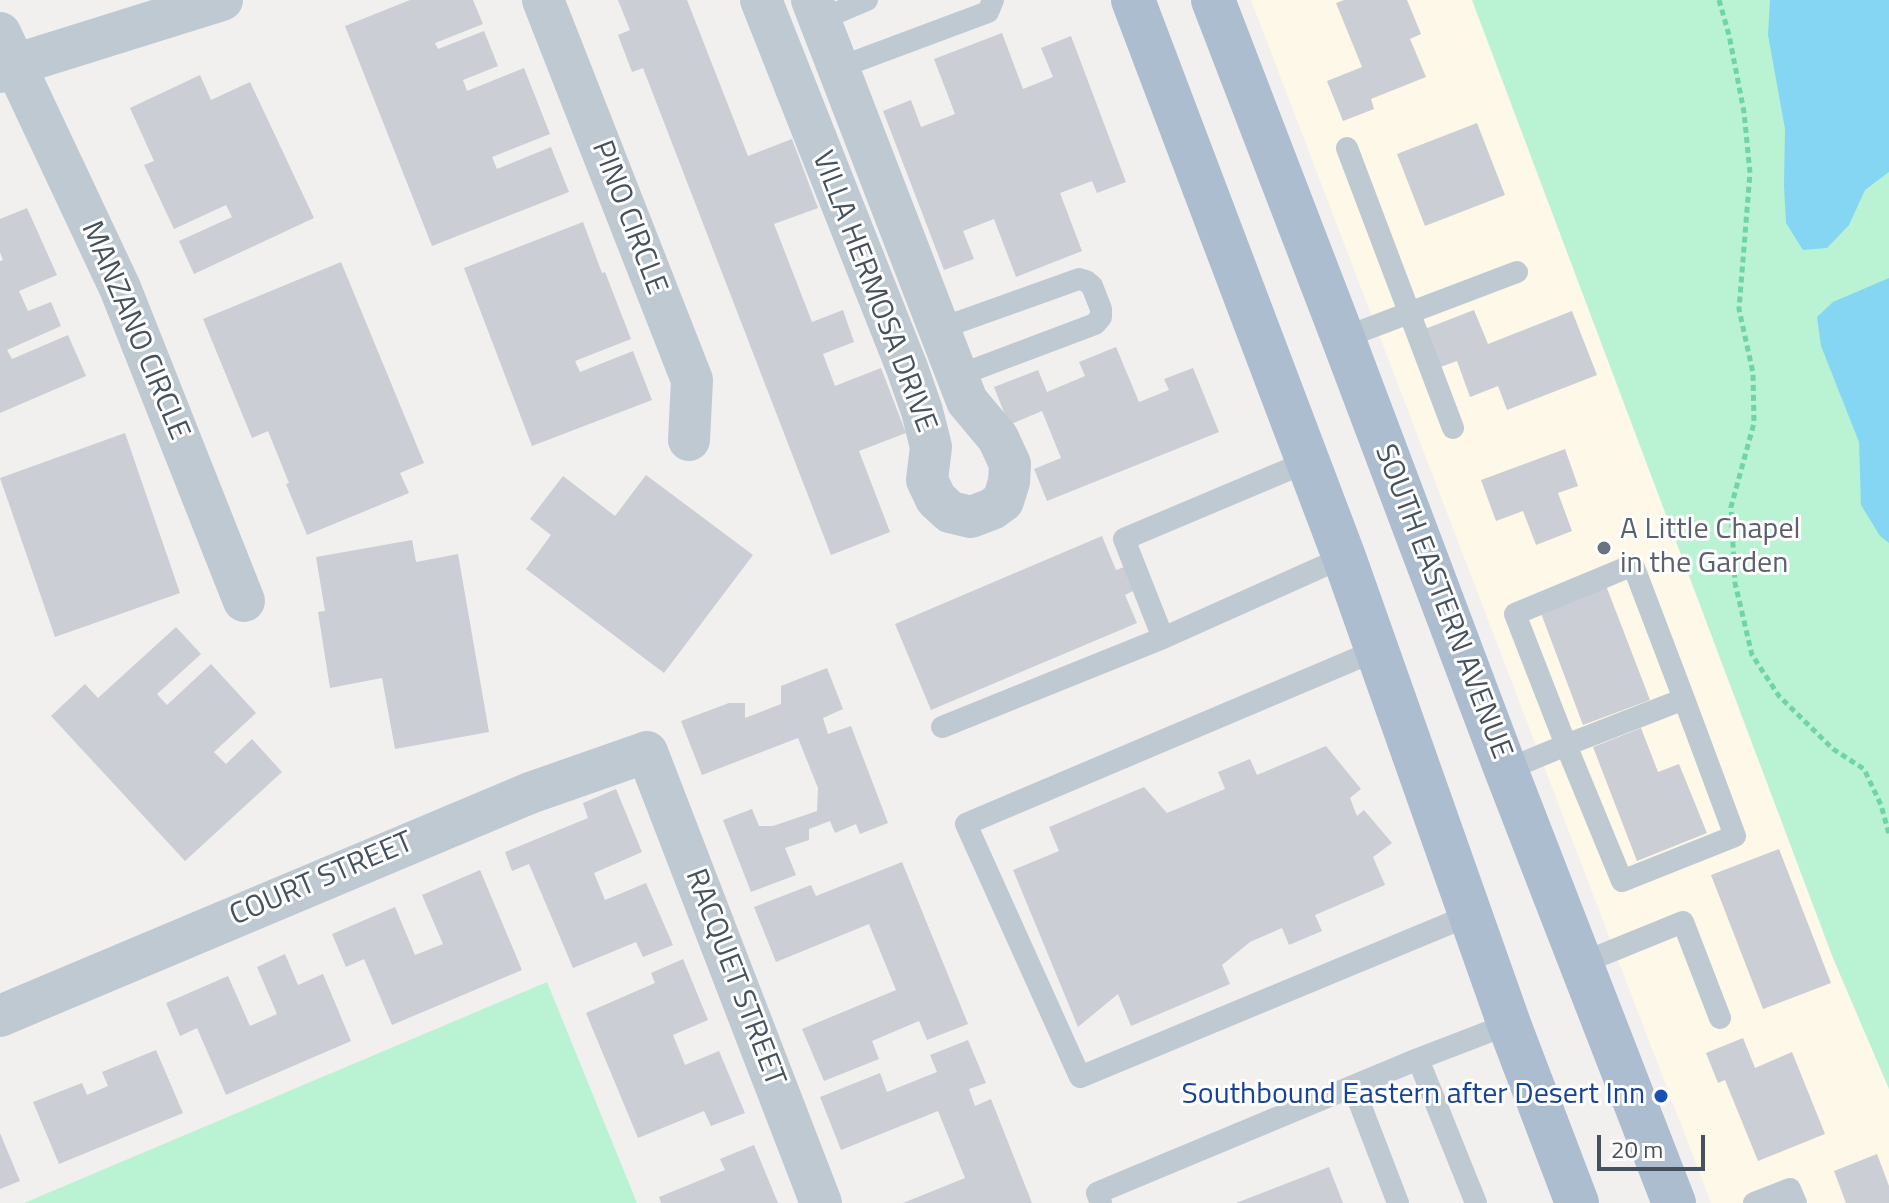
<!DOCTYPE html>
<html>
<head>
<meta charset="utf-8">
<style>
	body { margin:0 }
	#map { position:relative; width:1889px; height:1203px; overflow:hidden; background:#f2efef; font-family:"Titillium Web",sans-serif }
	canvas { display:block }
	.scale { position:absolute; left:1597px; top:1135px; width:108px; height:36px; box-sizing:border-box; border:4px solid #46515e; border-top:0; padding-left:10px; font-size:24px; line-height:28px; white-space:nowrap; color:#46515e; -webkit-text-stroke:6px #fff; paint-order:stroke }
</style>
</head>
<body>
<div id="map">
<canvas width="1889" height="1203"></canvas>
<div class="scale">20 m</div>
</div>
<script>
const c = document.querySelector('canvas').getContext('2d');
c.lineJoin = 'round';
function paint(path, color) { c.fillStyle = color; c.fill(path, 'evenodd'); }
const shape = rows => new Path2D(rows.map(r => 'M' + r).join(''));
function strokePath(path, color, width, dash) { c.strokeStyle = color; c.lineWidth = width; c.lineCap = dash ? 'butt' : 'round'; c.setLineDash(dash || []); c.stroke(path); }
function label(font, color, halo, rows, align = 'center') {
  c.font = font + ' "Titillium Web",sans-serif'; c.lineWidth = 6; c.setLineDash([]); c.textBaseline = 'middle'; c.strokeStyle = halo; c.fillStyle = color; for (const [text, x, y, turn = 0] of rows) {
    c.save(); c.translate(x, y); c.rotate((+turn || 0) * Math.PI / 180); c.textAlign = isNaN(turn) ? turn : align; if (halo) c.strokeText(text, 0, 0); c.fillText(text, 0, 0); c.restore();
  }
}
paint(shape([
	[1251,0,1472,0,1833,958,1889,1089,1889,1203,1711,1203]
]), '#fdf8e8');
paint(shape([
	[1472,0,1889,0,1889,1089,1833,958],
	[547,982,637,1203,24,1203]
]), '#baf3d3');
paint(shape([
	[1770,0,1889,0,1889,172,1865,190,1849,225,1827,248,1803,250,1786,223,1784,186,1785,129,1768,35],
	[1889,278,1889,543,1880,536,1861,505,1859,442,1821,346,1817,317,1833,302]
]), '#84d6f3');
paint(shape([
	[410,0,473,0,483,24,435,43,438,49,484,31,498,66,463,80,467,91,524,68,550,134,492,157,497,169,551,147,569,192,432,246,345,26],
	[618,0,687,0,748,156,792,139,818,208,774,224,812,322,843,310,854,342,823,354,835,386,881,368,906,433,859,451,890,532,831,555,643,68,632,72,618,35,630,30],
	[1344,0,1407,0,1421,34,1410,39,1426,77,1371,99,1374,109,1343,121,1327,81,1362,67,1336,3],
	[1002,33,1023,89,1053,77,1041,48,1071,36,1126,182,1097,193,1092,181,1060,193,1082,251,1016,277,994,219,963,231,974,259,944,270,883,111,911,100,921,127,955,114,934,59],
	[200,75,211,100,250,82,314,218,194,274,179,241,232,217,226,205,174,229,144,165,154,161,130,108],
	[1477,123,1505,195,1425,226,1397,154],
	[27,208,57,275,19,291,28,311,51,302,61,326,7,350,12,359,68,335,86,376,0,413,0,261,3,260,0,252,0,219],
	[583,222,602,273,605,272,631,339,575,361,580,372,633,351,652,400,532,446,464,268],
	[341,262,424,463,400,473,409,493,307,535,286,484,289,483,268,431,252,438,203,319],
	[1474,310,1488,344,1572,311,1597,375,1507,410,1498,386,1470,397,1457,361,1432,370,1417,332],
	[1116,347,1139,402,1169,390,1164,379,1193,368,1219,432,1047,501,1034,469,1061,458,1042,411,1009,425,994,387,1038,370,1047,392,1085,376,1079,362],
	[125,433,180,593,55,637,0,478],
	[1565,449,1578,486,1558,493,1572,531,1536,545,1523,511,1496,521,1481,480],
	[646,475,753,555,664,673,526,569,551,535,530,519,563,476,615,516],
	[1102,536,1116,570,1127,566,1137,589,1125,595,1137,623,931,710,895,624],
	[412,540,416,562,458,554,489,732,395,749,382,678,330,688,318,612,325,611,316,557],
	[1605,583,1650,700,1583,725,1539,608],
	[176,627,201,654,157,694,167,705,211,664,256,713,214,752,226,764,252,739,282,772,185,861,51,716,85,684,98,698],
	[827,668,843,709,823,718,828,734,851,726,888,823,860,834,856,824,835,833,830,821,809,829,809,840,785,848,796,875,751,892,723,820,752,809,759,826,773,826,817,811,818,788,798,738,702,775,681,721,729,703,745,703,745,718,781,704,781,686],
	[1641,728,1658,772,1679,764,1707,833,1637,861,1593,747],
	[1326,746,1361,789,1350,798,1357,816,1364,810,1392,843,1373,857,1385,885,1315,915,1322,931,1289,945,1282,928,1250,942,1222,965,1230,984,1131,1026,1118,994,1078,1027,1013,870,1059,851,1049,827,1144,787,1167,813,1225,789,1218,772,1250,759,1257,775],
	[616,789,642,852,594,873,605,900,646,883,673,945,643,957,636,942,573,968,529,864,512,871,505,852,588,818,583,803],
	[1779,849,1831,983,1763,1009,1711,875],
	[902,862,968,1024,927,1040,919,1021,872,1041,879,1059,824,1081,802,1029,896,990,869,924,776,962,754,907,811,885,816,896],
	[480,870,522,970,392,1025,364,959,346,967,332,934,395,907,415,955,443,944,422,895],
	[285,954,298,985,323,974,351,1041,226,1095,197,1028,180,1036,166,1003,228,976,250,1026,277,1014,257,967],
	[683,959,708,1020,673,1035,685,1065,719,1051,745,1113,711,1126,704,1111,638,1138,586,1013,655,983,651,973],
	[1743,1038,1755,1068,1792,1052,1825,1134,1758,1161,1725,1080,1718,1083,1706,1053],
	[968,1040,986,1083,969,1089,975,1106,991,1099,1032,1203,903,1203,965,1178,938,1111,841,1150,820,1097,880,1073,887,1092,937,1072,930,1055],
	[156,1050,183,1113,59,1164,33,1102,82,1083,87,1095,108,1086,102,1072],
	[0,1133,20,1181,0,1189],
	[754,1145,778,1203,661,1203,659,1197,725,1170,720,1159],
	[1877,1154,1889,1186,1889,1203,1846,1203,1834,1171],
	[1329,1167,1343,1203,1236,1203]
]), '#cbced4');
strokePath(shape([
	[1719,0,1729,35,1744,112,1750,173,1739,309,1753,373,1754,423,1731,507,1735,583,1752,655,1779,696,1833,749,1864,769,1881,805,1889,834]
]), '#6fd4a8', 5, [6, 4]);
strokePath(shape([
	[820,20,867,0],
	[838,68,988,12,993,0],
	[1347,148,1453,428],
	[939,329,1079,279,1086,281,1092,286,1101,309,1101,317,1095,324,957,376],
	[1343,338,1517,272],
	[1163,638,1124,539,1309,461],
	[1377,650,966,824,1080,1077,1470,915],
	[942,727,1163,638,1344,557],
	[1506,770,1566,745,1622,881,1735,836,1684,699,1633,565,1515,614,1566,745,1684,699],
	[1582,963,1683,922,1720,1018],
	[1418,1059,1476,1203],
	[1353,1086,1398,1203],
	[1101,1203,1097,1193,1418,1059,1509,1024],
	[1754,1203,1790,1189,1796,1203]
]), '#bfc9d2', 22);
strokePath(shape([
	[543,0,692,380,689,440],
	[761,0,907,368,922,411,931,447,927,480,936,499,950,512,971,517,992,509,1003,501,1009,482,1010,464,998,438,967,401,812,0],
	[0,33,120,288,244,601],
	[0,72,14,65,222,0],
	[0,1016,530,793,647,752,821,1203]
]), '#bfc9d2', 42);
strokePath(shape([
	[1133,0,1344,557,1509,1024,1577,1203],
	[1213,0,1343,338,1506,770,1674,1203]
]), '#adbdd0', 44);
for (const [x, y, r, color] of [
	[1604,548,8,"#6b7280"],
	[1661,1096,8,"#1a4fb4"]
]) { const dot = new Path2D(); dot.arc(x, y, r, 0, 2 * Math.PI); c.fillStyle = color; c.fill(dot); strokePath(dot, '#fff', 3); }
label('30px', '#46515e', '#fff', [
	["PINO CIRCLE",628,218,69],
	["VILLA HERMOSA DRIVE",873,292,69],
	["MANZANO CIRCLE",134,331,67],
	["SOUTH EASTERN AVENUE",1442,602,69],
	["COURT STREET",322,880,-23],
	["RACQUET STREET",734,978,69]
]);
label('30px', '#5b616d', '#fff', [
	["A Little Chapel",1620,531],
	["in the Garden",1620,565]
], 'left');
label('30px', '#164399', '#fff', [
	["Southbound Eastern after Desert Inn",1645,1096]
], 'right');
</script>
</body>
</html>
